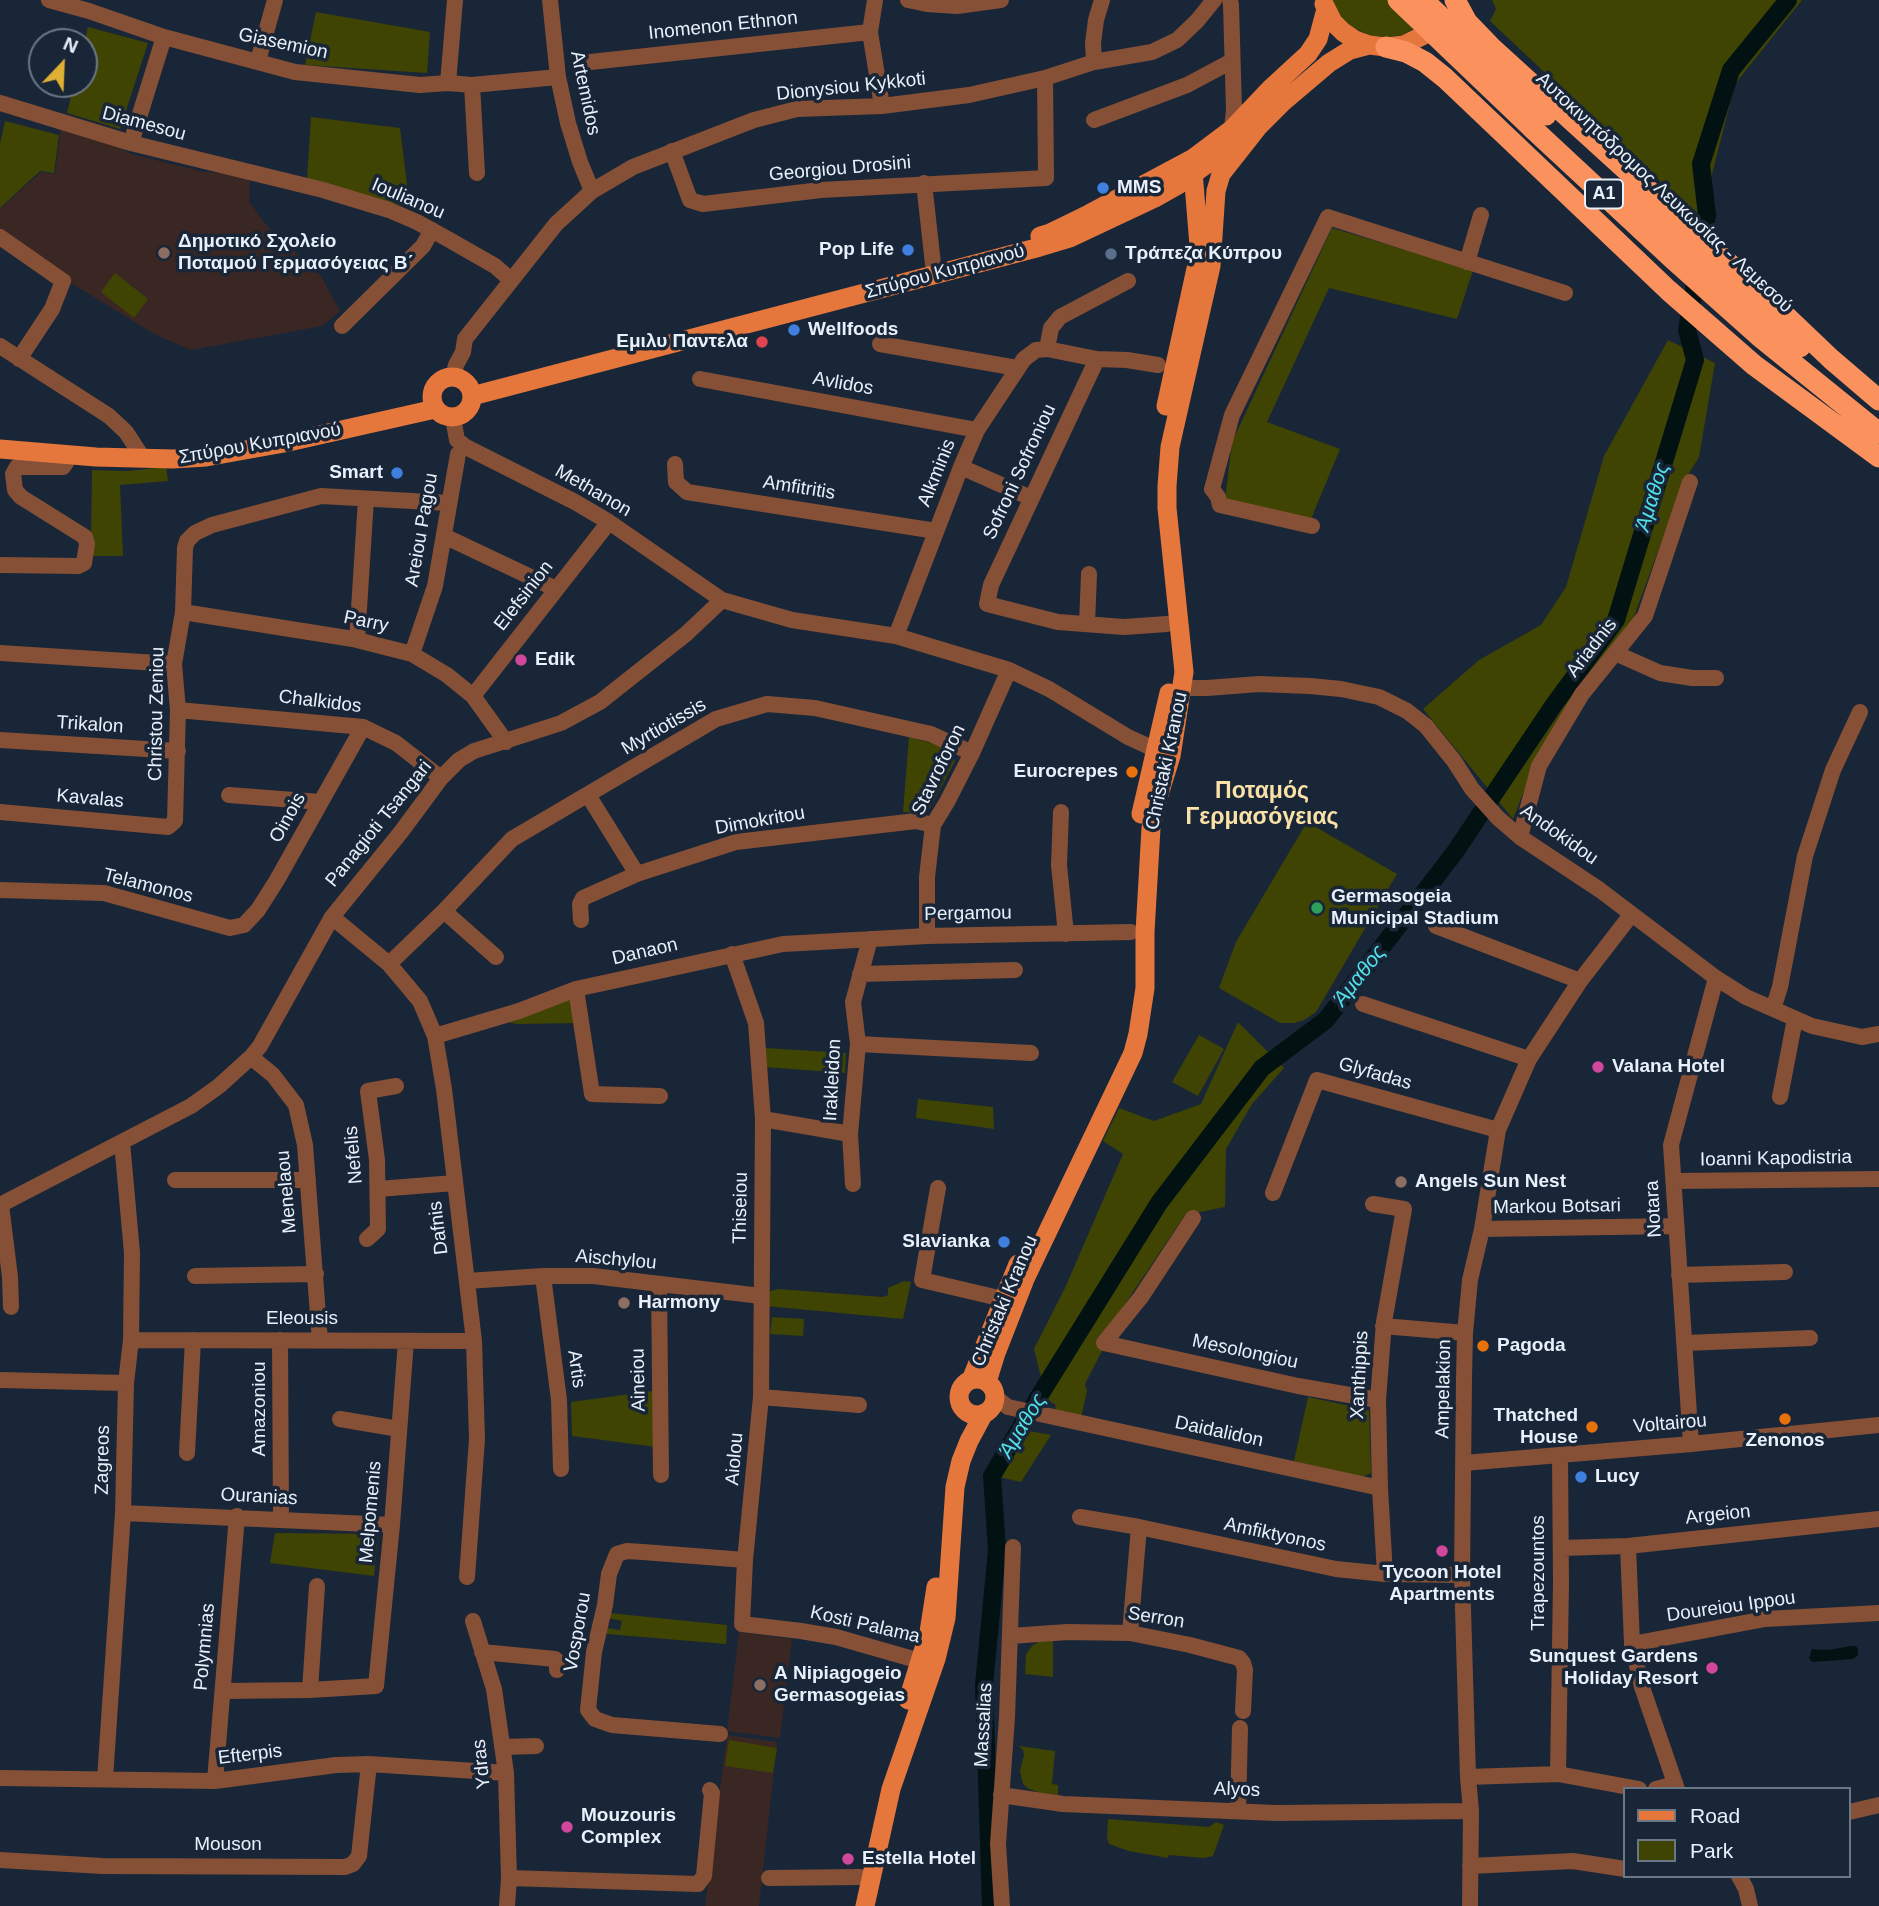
<!DOCTYPE html>
<html>
<head>
<meta charset="utf-8">
<style>
	body { margin:0 }
	#map { position:relative; width:1879px; height:1906px; overflow:hidden; background:#192637; font-family:Helvetica,sans-serif }
	canvas { display:block }
	.legend { position:absolute; left:1623px; top:1787px; width:228px; height:91px; box-sizing:border-box; background:#192637; border:2px solid #6c7786; margin:0; padding:9px 12px; list-style:none; font-size:21px; color:#e8f0fc }
	.legend li { display:flex; align-items:center; gap:14px; height:35px }
	.legend b { width:35px; border:2px solid #6c7786 }
	.north { position:absolute; left:28px; top:28px; width:70px; height:70px; box-sizing:border-box; background:#192637; border:2px solid #6c7786; border-radius:50%; rotate:23deg; font-size:19px; font-weight:700; line-height:28px; text-align:center; color:#e8f0fc }
	.north::after { content:''; display:block; margin:auto; width:24px; height:32px; background:#e0b034; clip-path:polygon(50% 0,100% 100%,50% 72%,0 100%) }
</style>
</head>
<body>
<div id="map">
<canvas width="1879" height="1906"></canvas>
<ul class="legend">
<li><b style="height:9px;background:#e5773d"></b>Road</li>
<li><b style="height:19px;background:#3f4402"></b>Park</li>
</ul>
<div class="north">N</div>
</div>
<script>
const c = document.querySelector('canvas').getContext('2d');
c.lineJoin = 'round';
function paint(path, color) { c.fillStyle = color; c.fill(path, 'evenodd'); }
const shape = rows => new Path2D(rows.map(r => 'M' + r).join(''));
function strokePath(path, color, width, dash) { c.strokeStyle = color; c.lineWidth = width; c.lineCap = dash ? 'butt' : 'round'; c.setLineDash(dash || []); c.stroke(path); }
function label(font, color, halo, rows, align = 'center') {
  c.font = font + ' Helvetica,sans-serif'; c.lineWidth = 7; c.setLineDash([]); c.textBaseline = 'middle'; c.strokeStyle = halo; c.fillStyle = color; for (const [text, x, y, turn = 0] of rows) {
    c.save(); c.translate(x, y); c.rotate((+turn || 0) * Math.PI / 180); c.textAlign = isNaN(turn) ? turn : align; if (halo) c.strokeText(text, 0, 0); c.fillText(text, 0, 0); c.restore();
  }
}
paint(shape([
	[61,128,101,138,131,154,204,172,232,173,250,180,249,201,265,224,321,276,340,311,322,326,191,350,156,335,66,280,0,231,0,209,41,172,55,174],
	[739,1632,792,1639,780,1738,727,1731],
	[727,1735,777,1742,759,1906,705,1906]
]), '#3a2723');
paint(shape([
	[1332,0,1437,0,1413,29,1403,35,1388,37,1371,36,1350,26,1340,17],
	[1492,0,1802,0,1735,84,1711,178,1696,215,1490,21,1496,9],
	[316,12,430,32,427,73,305,65],
	[88,27,148,43,120,129,67,113,74,84,84,84,84,43],
	[311,117,400,128,410,208,307,179],
	[5,121,59,135,54,173,40,171,0,208,0,144],
	[1332,228,1473,270,1457,319,1329,288,1267,422,1340,449,1311,519,1225,500,1232,442],
	[115,273,148,299,134,318,101,292],
	[1668,340,1715,363,1699,457,1683,483,1632,622,1539,753,1513,819,1423,709,1479,660,1541,625,1566,587,1604,456],
	[166,467,168,481,120,485,123,556,92,556,91,539,92,470,127,471],
	[909,737,950,748,955,761,929,810,923,813,903,812],
	[1307,822,1397,874,1316,1012,1304,1020,1294,1023,1280,1023,1219,988,1236,942],
	[576,989,581,1023,517,1024,492,1019],
	[1238,1022,1284,1068,1252,1104,1226,1149,1225,1207,1185,1215,1098,1344,1103,1349,1085,1384,1087,1391,1081,1418,1056,1413,1055,1404,1047,1401,1034,1349,1065,1288,1123,1154,1103,1141,1119,1108,1154,1121,1201,1104],
	[1199,1035,1224,1049,1198,1096,1172,1082],
	[765,1048,846,1053,845,1073,764,1067],
	[918,1099,993,1107,994,1129,916,1118],
	[904,1281,911,1282,903,1319,766,1306,767,1292,778,1289,883,1297,888,1295,888,1288],
	[772,1317,804,1319,803,1336,770,1334],
	[653,1391,656,1447,572,1436,571,1402],
	[1308,1397,1369,1410,1371,1473,1359,1479,1294,1461],
	[1029,1431,1051,1435,1021,1482,999,1477],
	[275,1533,378,1534,374,1576,270,1563],
	[609,1613,727,1625,726,1644,606,1634,607,1628,620,1630,622,1621,608,1618],
	[1053,1640,1053,1677,1025,1674,1026,1654,1032,1646,1040,1641],
	[729,1740,777,1748,773,1773,725,1766],
	[1019,1746,1055,1751,1052,1784,1058,1785,1058,1795,1041,1793,1029,1789,1023,1784,1020,1771,1024,1755,1023,1750],
	[1108,1819,1209,1827,1216,1822,1224,1825,1213,1856,1204,1858,1169,1855,1168,1858,1129,1851,1109,1844,1107,1837]
]), '#3f4402');
paint(shape([
	[1851,1646,1856,1646,1858,1649,1858,1655,1853,1659,1812,1662,1809,1658,1812,1649,1828,1650]
]), '#021213');
strokePath(shape([
	[991,1906,984,1685,997,1550,992,1476,1038,1398,1159,1203,1262,1068,1326,1020,1455,852,1553,706,1616,620,1695,360,1687,330,1707,215,1701,164,1731,70,1788,0]
]), '#021213', 18);
strokePath(shape([
	[49,0,89,11,164,37,295,72,420,85,448,83,472,85,558,77],
	[550,0,558,77,568,123,580,162,592,191],
	[875,0,870,32,882,106],
	[908,0,927,4,957,6,1001,0],
	[1230,0,1231,5,1234,109,1232,129],
	[258,61,275,0],
	[1094,62,1093,43,1096,20,1102,0],
	[581,63,870,32],
	[448,83,455,0],
	[472,85,477,173],
	[0,103,131,143,323,190,389,210,417,222,446,238,495,266,511,280],
	[1094,120,1187,85,1232,61],
	[131,143,164,37],
	[672,151,690,200,703,204,821,190,1046,178,1045,78],
	[924,183,933,264],
	[0,237,63,281,52,309,19,359],
	[1467,262,1481,215],
	[342,326,423,246,432,230],
	[880,344,1017,368],
	[0,346,109,416,126,432,139,452],
	[1047,349,1051,328,1060,317,1128,281],
	[1097,359,991,585,987,604,1058,622,1124,627,1167,624],
	[453,377,456,365,463,352,465,339,556,224,592,191,633,167,754,120,797,109,882,106,969,95,1045,78,1094,62,1152,52,1177,40,1197,21,1214,0],
	[700,379,977,430],
	[453,418,457,440,466,447,575,502,609,522,722,600,792,620,896,636,1009,670,1049,689,1128,737,1165,754],
	[675,464,676,482,687,492,936,531],
	[961,467,1031,498],
	[1312,526,1220,505,1218,497,1212,489,1232,415,1328,217,1565,293],
	[444,536,556,589],
	[0,565,78,566,84,563,87,544,85,537,21,497,15,490,13,474,17,467,63,467,66,463,65,454],
	[183,612,353,639,412,654,447,675,473,696,506,742],
	[1087,624,1089,574],
	[896,636,961,467,977,430,1024,359,1036,350,1047,349,1097,359,1127,360,1158,365],
	[357,640,366,499],
	[0,653,174,664],
	[1615,653,1660,673,1692,678,1716,678],
	[412,654,435,586,458,454],
	[1183,688,1207,688,1259,684,1310,686,1341,689,1379,697,1407,711,1426,726,1454,761,1472,789,1498,818,1520,837,1600,890,1716,978,1746,997,1812,1026,1862,1037,1879,1034],
	[473,696,609,522],
	[178,710,363,727,396,743,441,778],
	[0,740,178,751],
	[229,795,320,802],
	[588,795,637,874],
	[0,812,168,827,175,821,178,710,174,664,183,612,185,548,187,541,195,533,212,525,321,496,448,503],
	[1061,812,1059,865,1066,934],
	[1520,837,1539,766,1582,694,1645,616,1690,482],
	[0,890,104,893,230,928,244,925,258,910,277,880,363,727],
	[444,911,496,957],
	[332,917,389,964,420,1001,435,1036,444,1089,474,1341,477,1439,467,1577],
	[581,920,580,904,583,898,637,874,736,842,916,821,933,825],
	[1436,926,1580,981],
	[927,936,927,877,933,825,947,802,972,753,1009,670],
	[732,954,756,1023,763,1119,761,1397,745,1560,742,1624,801,1631,836,1637,920,1661,931,1659],
	[389,964,444,911,512,839,716,719,767,704,815,708,931,734,972,753],
	[860,974,1015,970],
	[576,989,592,1094,660,1096],
	[1363,1004,1529,1059],
	[1773,1009,1780,987,1805,856,1833,770,1860,712],
	[435,1036,519,1011,576,989,783,944,927,936,1131,932],
	[858,1044,1031,1053],
	[251,1057,273,1075,296,1105,305,1145,320,1341],
	[1780,1097,1795,1019],
	[763,1119,850,1134],
	[175,1180,308,1180],
	[1674,1181,1879,1179],
	[853,1184,850,1134,858,1044,853,1002,870,939],
	[938,1188,922,1280,1003,1299],
	[378,1189,455,1183],
	[1273,1193,1317,1080,1498,1130],
	[1373,1204,1404,1209,1384,1322,1378,1400,1380,1488,1385,1574],
	[0,1205,191,1106,219,1086,251,1057,260,1046,332,917,401,832,441,778,459,760,474,751,561,723,600,702,686,634,722,600],
	[1,1205,10,1277,11,1307],
	[1193,1218,1141,1297,1104,1343,1298,1386,1378,1400],
	[1482,1229,1675,1226],
	[367,1239,378,1229,377,1160,368,1091,396,1086],
	[1679,1275,1785,1272],
	[195,1276,316,1274],
	[543,1276,559,1400,561,1469],
	[467,1281,543,1276,593,1276,761,1296],
	[659,1284,661,1475],
	[1383,1326,1465,1333],
	[131,1340,474,1341],
	[280,1340,281,1519],
	[1685,1343,1810,1338],
	[0,1380,126,1383],
	[761,1397,859,1405],
	[995,1397,1008,1407,1380,1488],
	[340,1419,399,1429],
	[1691,1444,1671,1145,1716,978],
	[187,1453,193,1340],
	[1464,1463,1691,1444,1879,1425],
	[123,1513,392,1525],
	[1080,1517,1139,1527,1336,1569,1385,1574,1462,1575],
	[1628,1546,1632,1644,1642,1687,1677,1789],
	[1561,1548,1628,1546,1879,1519],
	[473,1621,494,1689,506,1773,509,1878,507,1906],
	[1130,1633,1139,1527],
	[1010,1636,1068,1632,1130,1633,1190,1645,1239,1658,1243,1663,1245,1670,1243,1711],
	[1632,1644,1765,1619,1879,1613],
	[482,1652,555,1659,557,1661,557,1670],
	[310,1690,317,1586],
	[223,1691,310,1690,376,1686,392,1525,406,1341],
	[720,1734,612,1725,595,1719,588,1710,594,1652,605,1605,609,1574,617,1554,627,1551,643,1552,745,1560],
	[502,1747,536,1746],
	[1558,1774,1561,1583,1560,1455],
	[1468,1777,1558,1774,1639,1789],
	[0,1778,215,1781,336,1765,369,1764,506,1773],
	[105,1779,123,1513,126,1383,131,1340,132,1253,122,1142],
	[215,1781,237,1516],
	[1656,1789,1675,1784],
	[1001,1795,1063,1804,1276,1813,1471,1811],
	[1238,1811,1240,1728],
	[1849,1812,1879,1805],
	[0,1860,102,1866,345,1867,353,1864,359,1856,369,1764],
	[1470,1866,1573,1861,1625,1869],
	[1739,1876,1746,1889,1750,1906],
	[509,1878,698,1884,704,1876,712,1793,710,1790],
	[769,1878,860,1877],
	[1002,1906,998,1844,1007,1717,1013,1547],
	[1470,1906,1471,1811,1468,1777,1462,1575,1464,1378,1465,1333,1470,1280,1482,1229,1498,1130,1529,1059,1580,981,1631,915]
]), '#855036', 16);
strokePath(shape([
	[1324,4,1333,22,1343,32,1355,40,1369,45,1386,47,1404,45,1424,35,1438,19],
	[1040,236,1050,233,1089,214,1192,159,1232,129,1270,89,1308,54,1318,39,1326,9],
	'432 397a20 20 0 1 1 40 0a20 20 0 1 1-40 0Z',
	[472,396,1040,247,1070,238,1155,198,1178,185,1258,127,1283,102,1329,63,1350,50,1369,45],
	[1166,406,1197,264,1199,246,1192,159],
	[0,449,96,457,173,459,206,457,284,443,435,409],
	[1141,814,1169,693],
	'959 1397a18 18 0 1 1 36 0a18 18 0 1 1-36 0Z',
	[971,1380,1018,1264],
	[987,1382,996,1353,1025,1279,1133,1053,1138,1034,1145,988,1145,932,1151,828,1157,801,1171,756,1184,672,1167,508,1167,486,1170,447,1211,266,1216,191,1221,174,1258,127],
	[908,1700,929,1632,936,1587],
	[865,1906,891,1789,936,1659,946,1618,955,1487,961,1461,969,1441,984,1413]
]), '#e5773d', 19);
strokePath(shape([
	[1455,0,1467,22,1492,48,1767,298,1831,359,1879,400],
	[1386,47,1406,52,1425,62,1445,78,1668,290,1754,365,1879,457],
	[1532,128,1674,260,1759,336,1879,433],
	[1627,190,1761,314,1800,347]
]), '#fb915c', 21);
strokePath(shape([
	[1398,0,1532,128],
	[1423,0,1546,115]
]), '#fb915c', 21);
for (const [x, y, r, color] of [
	[1103,188,7,"#3f7fe0"],
	[908,250,7,"#3f7fe0"],
	[164,253,7,"#8d6e63"],
	[1111,254,7,"#5c6f8a"],
	[794,330,7,"#3f7fe0"],
	[762,342,7,"#e0444e"],
	[397,473,7,"#3f7fe0"],
	[521,660,7,"#d1479c"],
	[1132,772,7,"#e8710a"],
	[1317,908,7,"#2e9e5b"],
	[1598,1067,7,"#d1479c"],
	[1401,1182,7,"#8d6e63"],
	[1004,1242,7,"#3f7fe0"],
	[624,1303,7,"#8d6e63"],
	[1483,1346,7,"#e8710a"],
	[1785,1419,7,"#e8710a"],
	[1592,1427,7,"#e8710a"],
	[1581,1477,7,"#3f7fe0"],
	[1442,1551,7,"#d1479c"],
	[1712,1668,7,"#d1479c"],
	[760,1685,7,"#8d6e63"],
	[567,1827,7,"#d1479c"],
	[848,1859,7,"#d1479c"]
]) { const dot = new Path2D(); dot.arc(x, y, r, 0, 2 * Math.PI); c.fillStyle = color; c.fill(dot); strokePath(dot, '#192637', 2.5); }
for (const [x, y, w] of [
	[1604,194,38]
]) { const box = new Path2D(); box.roundRect(x - w / 2, y - 14.5, w, 29, 5); c.fillStyle = '#192637'; c.fill(box); strokePath(box, '#e8f0fc', 2); }
label('bold 18px', '#e8f0fc', null, [
	["A1",1604,194]
]);
label('19px', '#e8f0fc', '#192637', [
	["Inomenon Ethnon",723,26,-6],
	["Giasemion",283,44,12],
	["Dionysiou Kykkoti",851,87,-6],
	["Artemidos",585,93,78],
	["Diamesou",144,124,15],
	["Georgiou Drosini",840,169,-5],
	["Αυτοκινητόδρομος Λευκωσίας - Λεμεσού",1664,193,43],
	["Ioulianou",408,199,23],
	["Σπύρου Κυπριανού",945,272,-15],
	["Avlidos",843,384,10],
	["Σπύρου Κυπριανού",260,444,-10],
	["Sofroni Sofroniou",1020,472,-65],
	["Alkminis",937,473,-68],
	["Amfitritis",799,488,9],
	["Methanon",593,491,30],
	["Areiou Pagou",422,530,-80],
	["Elefsinion",524,596,-52],
	["Parry",366,622,12],
	["Ariadnis",1592,648,-52],
	["Chalkidos",320,702,7],
	["Christou Zeniou",157,714,-89],
	["Trikalon",90,725,4],
	["Myrtiotissis",664,727,-30],
	["Christaki Kranou",1167,761,-78],
	["Stavroforon",939,770,-64],
	["Kavalas",90,799,5],
	["Oinois",288,818,-61],
	["Dimokritou",760,821,-10],
	["Panagioti Tsangari",379,824,-51],
	["Andokidou",1559,835,35],
	["Telamonos",148,886,14],
	["Pergamou",968,914,-1],
	["Danaon",645,952,-13],
	["Glyfadas",1375,1074,16],
	["Irakleidon",833,1080,-87],
	["Nefelis",354,1155,-95],
	["Ioanni Kapodistria",1776,1159,-1],
	["Menelaou",287,1192,-95],
	["Markou Botsari",1557,1207,-1],
	["Thiseiou",741,1208,-89],
	["Notara",1654,1209,-93],
	["Dafnis",439,1228,-97],
	["Aischylou",616,1260,5],
	["Christaki Kranou",1005,1301,-67],
	["Eleousis",302,1319],
	["Mesolongiou",1245,1352,12],
	["Artis",576,1369,82],
	["Xanthippis",1360,1375,-87],
	["Aineiou",639,1380,-91],
	["Ampelakion",1444,1389,-89],
	["Amazoniou",260,1409,-90],
	["Voltairou",1670,1424,-5],
	["Daidalidon",1219,1432,12],
	["Aiolou",735,1459,-85],
	["Zagreos",103,1460,-89],
	["Ouranias",259,1497,3],
	["Melpomenis",371,1512,-85],
	["Argeion",1718,1515,-6],
	["Amfiktyonos",1275,1535,12],
	["Trapezountos",1539,1573,-90],
	["Doureiou Ippou",1731,1607,-8],
	["Serron",1156,1618,9],
	["Kosti Palama",865,1625,13],
	["Vosporou",578,1632,-80],
	["Polymnias",205,1647,-85],
	["Massalias",984,1725,-87],
	["Efterpis",250,1755,-7],
	["Ydras",482,1764,-96],
	["Alyos",1237,1790,2],
	["Mouson",228,1845]
]);
label('bold 19px', '#e8f0fc', '#192637', [
	["MMS",1117,188],
	["Δημοτικό Σχολείο",178,242],
	["Ποταμού Γερμασόγειας Β΄",178,264],
	["Pop Life",894,250,"right"],
	["Τράπεζα Κύπρου",1125,254],
	["Wellfoods",808,330],
	["Εμιλυ Παντελα",748,342,"right"],
	["Smart",383,473,"right"],
	["Edik",535,660],
	["Eurocrepes",1118,772,"right"],
	["Germasogeia",1331,897],
	["Municipal Stadium",1331,919],
	["Valana Hotel",1612,1067],
	["Angels Sun Nest",1415,1182],
	["Slavianka",990,1242,"right"],
	["Harmony",638,1303],
	["Pagoda",1497,1346],
	["Thatched",1578,1416,"right"],
	["House",1578,1438,"right"],
	["Zenonos",1785,1441,"center"],
	["Lucy",1595,1477],
	["Tycoon Hotel",1442,1573,"center"],
	["Apartments",1442,1595,"center"],
	["Sunquest Gardens",1698,1657,"right"],
	["Holiday Resort",1698,1679,"right"],
	["A Nipiagogeio",774,1674],
	["Germasogeias",774,1696],
	["Mouzouris",581,1816],
	["Complex",581,1838],
	["Estella Hotel",862,1859]
], 'left');
label('italic 21px', '#50e0ea', '#192637', [
	["Άμαθος",1653,497,-73],
	["Άμαθος",1360,976,-52],
	["Άμαθος",1023,1426,-59]
]);
label('bold 23px', '#fbe1a7', '#192637', [
	["Ποταμός",1262,792],
	["Γερμασόγειας",1262,818]
]);
</script>
</body>
</html>
